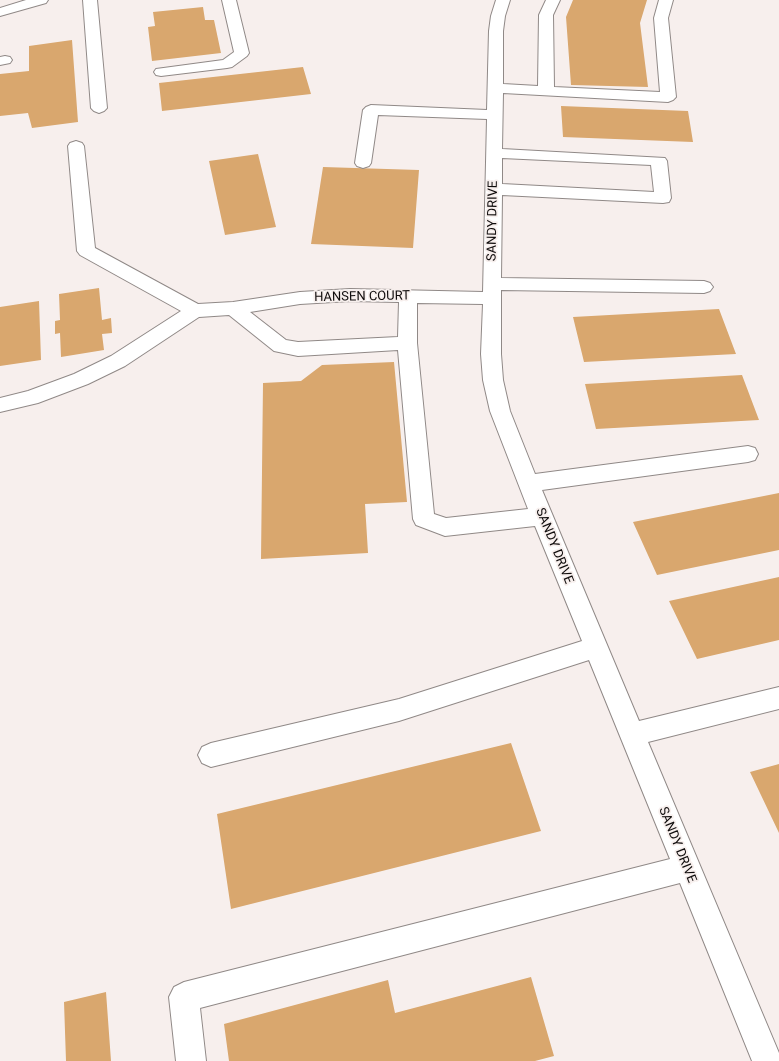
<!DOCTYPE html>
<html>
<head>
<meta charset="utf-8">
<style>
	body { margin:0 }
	canvas { display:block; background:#f7efed }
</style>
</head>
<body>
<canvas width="779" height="1061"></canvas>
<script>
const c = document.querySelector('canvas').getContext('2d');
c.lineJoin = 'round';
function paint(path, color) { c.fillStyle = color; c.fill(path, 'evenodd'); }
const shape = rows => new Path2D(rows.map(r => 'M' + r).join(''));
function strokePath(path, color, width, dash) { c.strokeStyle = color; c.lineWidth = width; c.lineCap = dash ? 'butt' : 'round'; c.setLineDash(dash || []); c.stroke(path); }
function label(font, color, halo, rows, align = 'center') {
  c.font = font + ' Roboto,sans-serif'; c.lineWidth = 3.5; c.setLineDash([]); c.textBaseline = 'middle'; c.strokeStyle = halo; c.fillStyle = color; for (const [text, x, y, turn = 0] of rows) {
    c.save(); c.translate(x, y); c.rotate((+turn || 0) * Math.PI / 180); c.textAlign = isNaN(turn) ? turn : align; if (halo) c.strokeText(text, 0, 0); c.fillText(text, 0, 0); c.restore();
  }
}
paint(shape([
	[573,0,647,0,640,23,648,87,571,85,566,17],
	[203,7,205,20,214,20,221,53,152,61,148,27,155,26,153,12],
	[72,40,78,122,32,128,28,113,0,116,0,74,29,71,29,46],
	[303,67,311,94,162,111,159,83],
	[561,106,688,111,693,142,563,137],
	[258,154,276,227,225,235,209,161],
	[323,167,419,170,413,248,311,244],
	[99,288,102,320,111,318,112,333,102,334,104,350,61,357,60,333,55,334,55,321,60,320,59,294],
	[39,301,41,360,0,366,0,307],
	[719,309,736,354,584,362,573,317],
	[394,362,407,502,365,504,368,553,261,559,263,383,301,381,322,365],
	[742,375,759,420,596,429,585,384],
	[779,493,779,550,657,575,633,522],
	[779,577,779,640,697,659,669,601],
	[511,743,541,831,231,909,217,814],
	[779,764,779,833,750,772],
	[531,977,554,1056,535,1061,229,1061,224,1024,388,980,395,1013],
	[106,992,111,1061,66,1061,64,1002]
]), '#d9a76e');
const minor = shape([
	[26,0,48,0,46,3,0,16,0,8,26,0],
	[83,0,97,0,107,108,104,111,99,113,94,111,91,108,83,0],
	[222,0,236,0,249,53,247,56,232,67,227,68,161,76,156,75,154,72,156,69,223,60,234,52,222,0],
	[496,0,510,0,505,16,503,31,503,84,538,86,539,15,546,0,560,0,553,15,554,87,660,92,654,18,659,0,673,0,668,18,676,97,673,100,668,102,503,93,502,149,665,158,667,161,671,198,669,202,663,203,502,195,501,278,704,281,710,283,713,287,710,291,704,293,501,290,501,354,503,380,510,411,535,474,748,446,755,448,758,454,755,460,748,462,542,490,639,721,779,687,779,709,648,742,779,1053,779,1061,752,1061,680,883,200,1008,206,1061,176,1061,169,997,174,987,184,982,670,859,589,660,399,721,211,767,202,763,198,755,202,747,211,743,399,699,582,641,535,526,445,536,416,525,413,519,398,350,298,356,274,351,229,315,199,317,125,366,88,384,38,403,0,412,0,398,28,391,74,374,111,356,181,311,80,255,77,251,68,146,70,143,76,141,82,143,84,146,95,248,198,304,233,302,300,292,350,289,483,292,487,119,378,115,371,163,369,166,363,168,357,166,355,163,363,110,366,107,371,105,487,110,489,31,491,16,496,0],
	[502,158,651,165,654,192,502,184,502,158],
	[350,301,399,302,398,337,298,342,286,340,250,312,300,304,350,301],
	[417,303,483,304,481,354,483,380,490,411,528,509,446,518,434,514,417,343,417,303],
	[5,56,10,57,12,60,10,63,0,65,0,57,5,56]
]);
strokePath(minor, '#908987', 2);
paint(minor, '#fff');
label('13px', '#0f0c0c', '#f7efed', [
	["SANDY DRIVE",493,221,-89],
	["HANSEN COURT",362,297,-1],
	["SANDY DRIVE",554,546,68],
	["SANDY DRIVE",677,845,68]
]);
</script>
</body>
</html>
